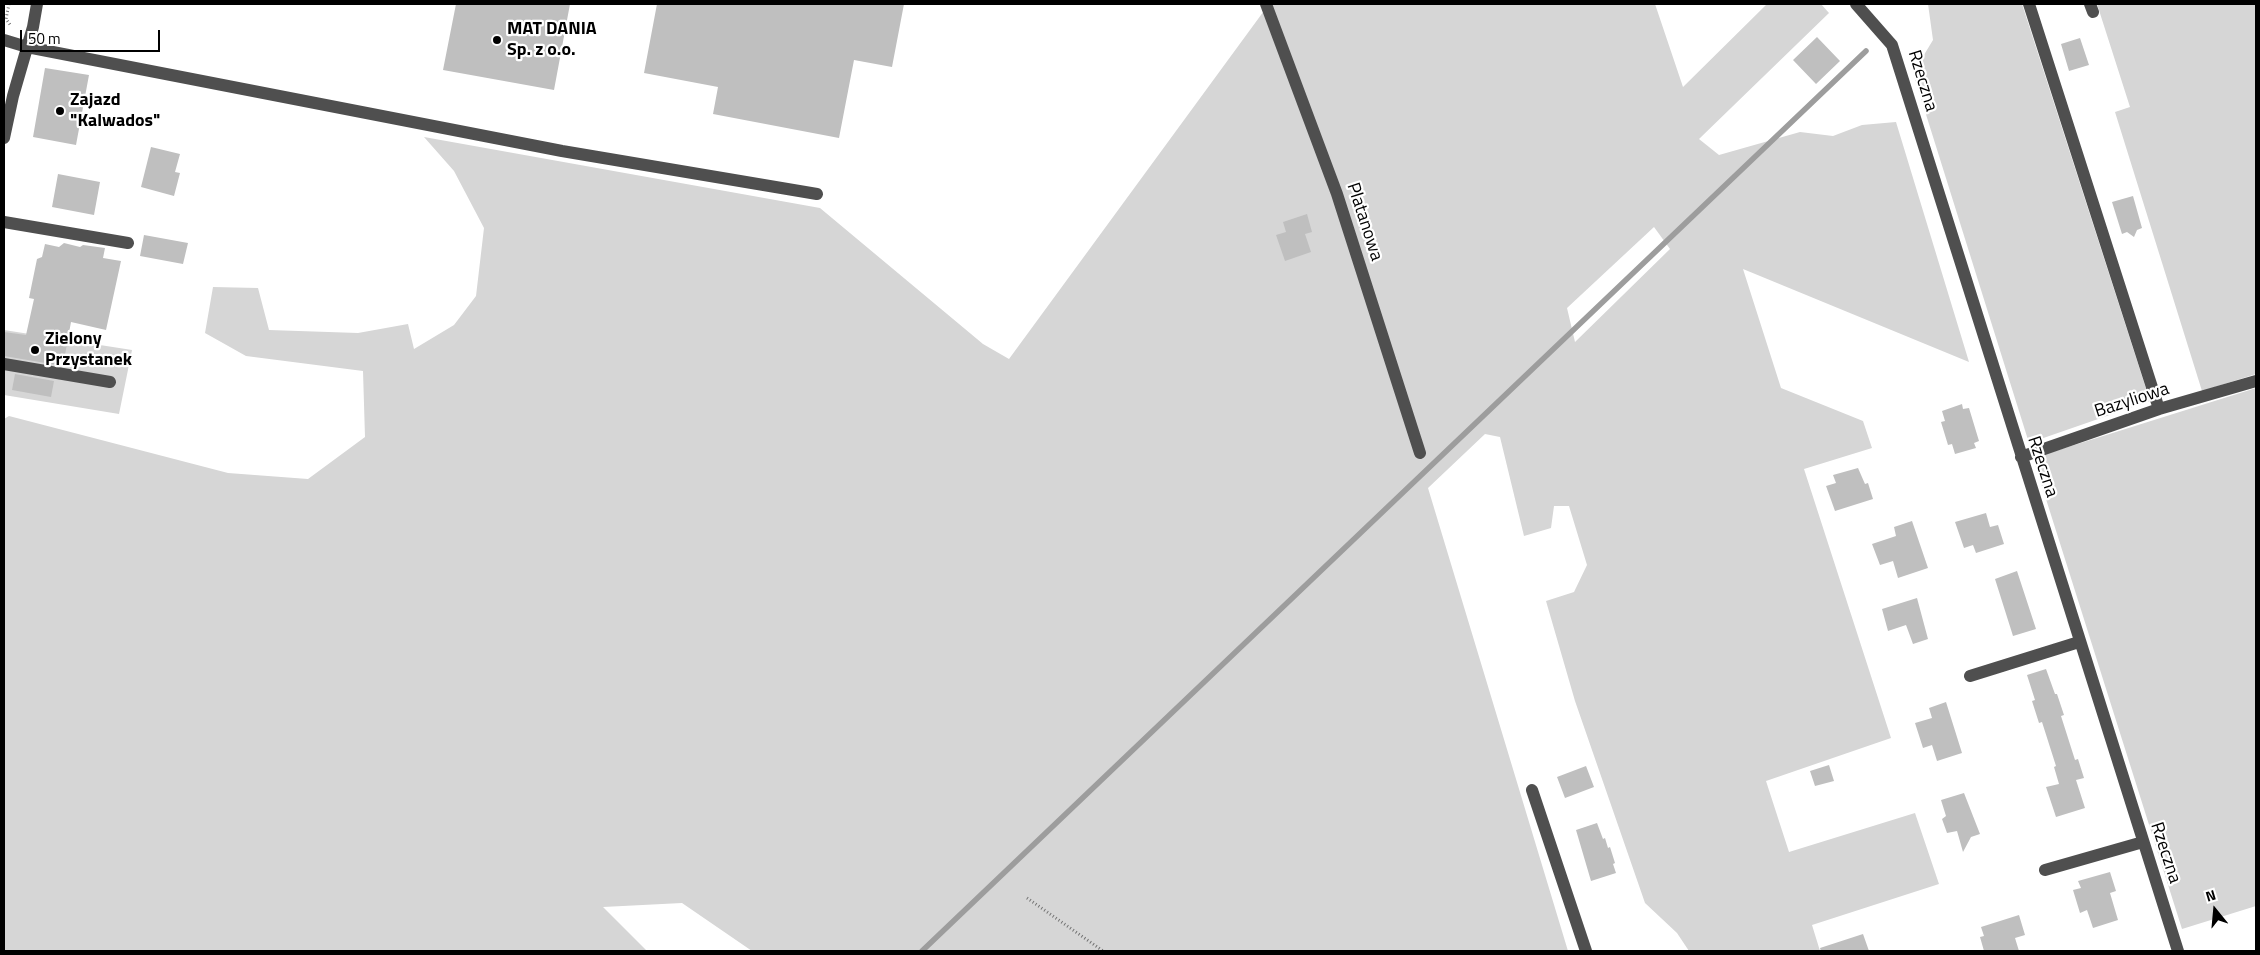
<!DOCTYPE html>
<html>
<head>
<meta charset="utf-8">
<style>
	body { margin:0 }
	#map { position:relative; width:2260px; height:955px; overflow:hidden; background:#fff; font-family:"Titillium Web",sans-serif }
	canvas { display:block }
	.frame { position:absolute; inset:0; border:5px solid #000; pointer-events:none }
	.north { position:absolute; left:2190px; top:885px; width:50px; height:50px; -webkit-text-stroke:4px #fff; paint-order:stroke; rotate:343deg; font-size:14px; font-weight:700; line-height:20px; text-align:center; color:#000 }
	.north::after { content:''; display:block; margin:auto; width:18px; height:22px; background:#000; clip-path:polygon(50% 0,100% 100%,50% 72%,0 100%) }
	.scale { position:absolute; left:20px; top:30px; width:140px; height:22px; box-sizing:border-box; border:2px solid #000; border-top:0; padding-left:6px; font-size:15px; line-height:18px; white-space:nowrap; color:#000; -webkit-text-stroke:4px #fff; paint-order:stroke }
</style>
</head>
<body>
<div id="map">
<canvas width="2260" height="955"></canvas>
<div class="frame"></div>
<div class="north">N</div>
<div class="scale">50 m</div>
</div>
<script>
const c = document.querySelector('canvas').getContext('2d');
c.lineJoin = 'round';
function paint(path, color) { c.fillStyle = color; c.fill(path, 'evenodd'); }
const shape = rows => new Path2D(rows.map(r => 'M' + r).join(''));
function strokePath(path, color, width, dash) { c.strokeStyle = color; c.lineWidth = width; c.lineCap = dash ? 'butt' : 'round'; c.setLineDash(dash || []); c.stroke(path); }
function label(font, color, halo, rows, align = 'center') {
  c.font = font + ' "Titillium Web",sans-serif'; c.lineWidth = 4.5; c.setLineDash([]); c.textBaseline = 'middle'; c.strokeStyle = halo; c.fillStyle = color; for (const [text, x, y, turn = 0] of rows) {
    c.save(); c.translate(x, y); c.rotate((+turn || 0) * Math.PI / 180); c.textAlign = isNaN(turn) ? turn : align; if (halo) c.strokeText(text, 0, 0); c.fillText(text, 0, 0); c.restore();
  }
}
paint(shape([
	[1269,4,1655,4,1683,87,1767,4,1821,4,1829,13,1699,139,1719,155,1800,132,1833,136,1862,125,1896,122,1969,362,1743,269,1781,388,1863,421,1872,448,1804,469,1891,738,1766,781,1789,852,1915,813,1939,884,1812,925,1820,951,1689,951,1677,933,1645,903,1575,701,1546,601,1574,592,1587,565,1569,506,1554,506,1551,528,1524,536,1500,437,1485,434,1428,488,1568,951,752,951,682,903,603,907,647,951,4,951,4,419,9,416,228,473,308,479,365,437,363,371,246,356,205,333,213,287,258,288,269,330,358,333,408,324,414,349,454,325,476,296,484,228,454,171,424,137,820,208,983,344,1009,359],
	[1654,227,1670,249,1575,342,1567,308],
	[1928,4,2022,4,2150,401,2029,443,1913,73,1933,40],
	[2097,4,2256,4,2256,374,2202,391,2115,112,2130,107],
	[4,330,132,350,119,414,4,395],
	[2256,388,2256,906,2182,929,2033,458]
]), '#d6d6d6');
strokePath(shape([
	[922,951,1866,51]
]), '#9d9d9d', 5.5);
paint(shape([
	[456,4,570,4,554,90,443,70],
	[657,4,904,4,892,67,854,60,839,138,713,114,718,87,644,73],
	[1817,37,1840,61,1816,84,1793,60],
	[2080,38,2089,65,2069,71,2061,44],
	[45,68,89,75,76,145,33,137],
	[151,147,180,154,175,172,180,173,174,196,141,187],
	[58,174,100,182,94,215,52,207],
	[2133,196,2142,228,2137,230,2134,237,2127,232,2122,234,2112,202],
	[1307,214,1312,232,1305,234,1311,252,1285,261,1276,235,1286,232,1283,222],
	[144,235,188,243,183,264,140,256],
	[64,243,80,247,83,245,105,248,103,258,121,261,106,330,71,322,63,366,4,356,4,332,26,335,34,299,29,298,37,259,42,257,45,244,59,247],
	[15,374,54,381,51,397,12,390],
	[1962,404,1963,409,1969,408,1979,441,1974,443,1976,448,1955,454,1952,444,1948,445,1941,422,1945,421,1942,411],
	[1858,468,1865,484,1868,483,1873,499,1835,511,1826,486,1836,483,1833,475],
	[1986,513,1990,527,1998,525,2004,544,1976,553,1973,545,1964,548,1955,522],
	[1912,521,1928,568,1898,578,1893,561,1880,565,1872,544,1896,536,1894,527],
	[2017,571,2036,629,2013,636,1995,579],
	[1917,598,1928,639,1913,644,1906,625,1888,631,1882,609],
	[2046,669,2055,694,2057,694,2064,715,2061,716,2075,760,2078,759,2084,778,2076,780,2085,808,2056,817,2046,787,2059,784,2054,767,2056,766,2042,722,2039,723,2032,701,2035,700,2027,675],
	[1946,702,1962,753,1937,761,1932,745,1923,748,1915,723,1932,718,1929,708],
	[1829,765,1834,781,1815,786,1810,771],
	[1586,766,1594,787,1565,798,1557,777],
	[1964,793,1980,834,1971,837,1963,852,1957,831,1947,833,1942,819,1946,816,1941,800],
	[1597,823,1603,839,1605,838,1608,848,1610,847,1615,863,1613,864,1616,873,1591,881,1576,830],
	[2110,872,2116,891,2110,893,2118,920,2093,928,2087,910,2080,913,2073,890,2081,888,2078,881],
	[2019,915,2025,935,2015,938,2019,951,1984,951,1980,937,1984,936,1981,927],
	[1863,934,1869,951,1821,951,1820,948]
]), '#bfbfbf');
strokePath(shape([
	[9,4,6,19,11,26],
	[1027,898,1103,951]
]), '#717171', 3, [1, 2.5]);
strokePath(shape([
	[1266,4,1337,194,1420,453],
	[1856,4,1892,45,2178,951],
	[2029,4,2159,409],
	[2090,4,2093,12],
	[4,40,27,47,562,151,817,194],
	[4,138,13,96,33,27,37,4],
	[4,222,128,243],
	[4,364,110,382],
	[2021,457,2159,409,2256,381],
	[1970,676,2079,642],
	[1532,790,1586,951],
	[2045,870,2143,842]
]), '#4f4f4f', 12);
for (const [x, y, r, color] of [
	[497,40,5,"#000"],
	[60,111,5,"#000"],
	[35,350,5,"#000"]
]) { const dot = new Path2D(); dot.arc(x, y, r, 0, 2 * Math.PI); c.fillStyle = color; c.fill(dot); strokePath(dot, '#fff', 2); }
label('bold 18px', '#000', '#fff', [
	["MAT DANIA",507,30],
	["Sp. z o.o.",507,51],
	["Zajazd",70,101],
	["\"Kalwados\"",70,122],
	["Zielony",45,340],
	["Przystanek",45,361]
], 'left');
label('18px', '#000', '#fff', [
	["Rzeczna",1922,81,73],
	["Platanowa",1364,222,72],
	["Bazyliowa",2132,401,-18],
	["Rzeczna",2042,467,72],
	["Rzeczna",2165,853,72]
]);
</script>
</body>
</html>
